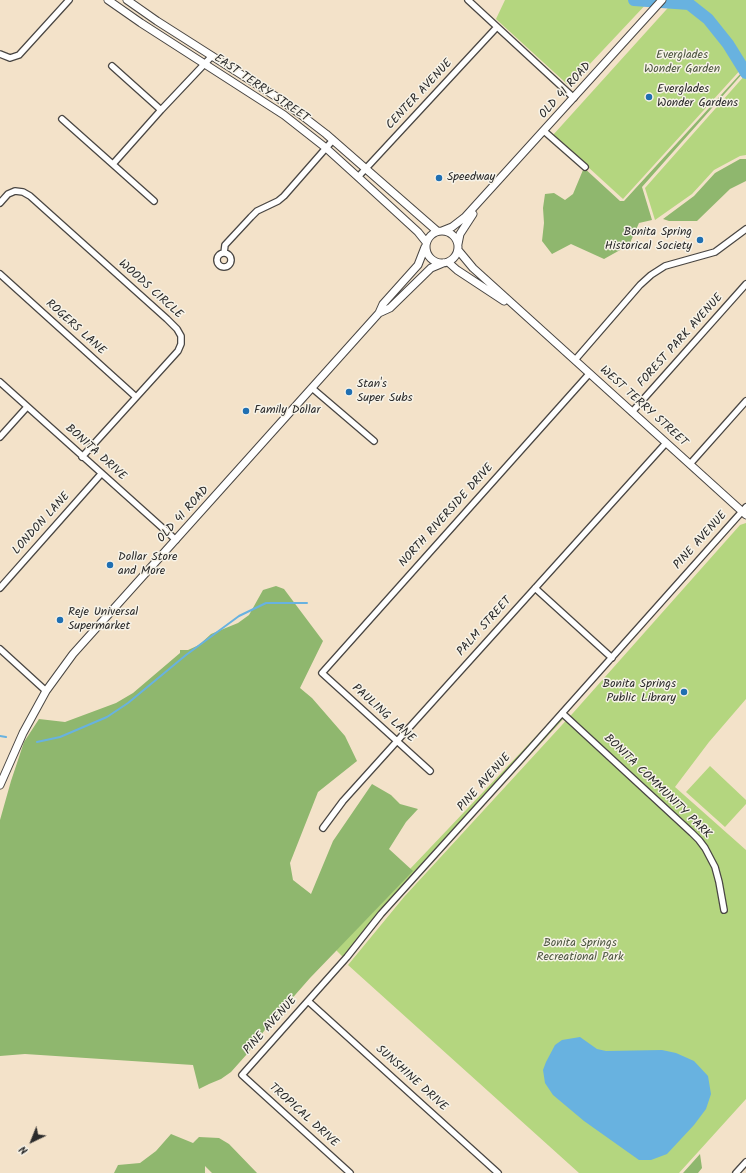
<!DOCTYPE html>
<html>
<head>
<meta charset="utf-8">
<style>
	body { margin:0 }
	#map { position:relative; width:746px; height:1173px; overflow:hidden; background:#f3e2c9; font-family:Kalam,sans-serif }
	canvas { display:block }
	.north { position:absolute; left:12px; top:1121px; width:40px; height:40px; -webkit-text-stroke:3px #f7f3e8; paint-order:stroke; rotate:223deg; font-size:11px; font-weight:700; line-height:16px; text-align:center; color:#2b2b2b }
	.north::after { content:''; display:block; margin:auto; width:14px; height:18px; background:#2b2b2b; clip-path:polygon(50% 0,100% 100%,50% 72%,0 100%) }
</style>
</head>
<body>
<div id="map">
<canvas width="746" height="1173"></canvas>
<div class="north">N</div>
</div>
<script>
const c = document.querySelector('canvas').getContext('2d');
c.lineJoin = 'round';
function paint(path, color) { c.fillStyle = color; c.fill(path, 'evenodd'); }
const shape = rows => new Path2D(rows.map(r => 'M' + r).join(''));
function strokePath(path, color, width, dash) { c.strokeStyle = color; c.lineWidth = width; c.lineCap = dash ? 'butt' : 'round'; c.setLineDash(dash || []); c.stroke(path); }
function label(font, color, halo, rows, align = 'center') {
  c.font = font + ' Kalam,sans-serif'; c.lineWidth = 3; c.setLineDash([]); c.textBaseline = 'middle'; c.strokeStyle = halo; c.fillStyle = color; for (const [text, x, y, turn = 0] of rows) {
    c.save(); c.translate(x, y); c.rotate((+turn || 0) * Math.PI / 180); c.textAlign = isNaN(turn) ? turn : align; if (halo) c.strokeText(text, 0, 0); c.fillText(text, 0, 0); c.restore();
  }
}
paint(shape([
	[505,0,650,0,572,83,567,84,496,19],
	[675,0,746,0,746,63,741,64,743,67,623,199,553,135],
	[746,74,746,155,740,156,714,170,692,194,655,220,645,188],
	[746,523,746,699,709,742,675,787,746,850,746,1099,679,1173,579,1173,348,965,404,897,573,713,740,525],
	[562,709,568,714,401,895,347,961,336,950,412,871,410,869],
	[710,766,746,800,746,804,725,827,686,792]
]), '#b4d67f');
paint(shape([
	[742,72,743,73,642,187,652,220,639,223,629,245,604,259,571,244,552,254,542,241,544,223,543,208,545,194,554,193,565,200,573,194,583,170,582,166,620,201,624,201],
	[740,159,746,159,746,181,730,189,697,221,669,221,663,219,694,196,715,173],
	[276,586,284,589,323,641,300,688,312,698,345,736,357,761,318,792,290,863,293,880,311,894,333,841,372,784,391,795,400,804,418,809,406,822,389,849,413,871,310,978,267,1027,247,1054,231,1072,221,1079,209,1084,199,1089,193,1065,25,1054,0,1056,0,820,11,781,24,742,39,719,65,722,116,703,133,693,180,653,180,650,188,650,199,645,211,634,238,623,249,615,263,590],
	[171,1134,193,1143,199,1137,219,1138,229,1144,257,1173,212,1173,205,1166,205,1173,114,1173,118,1165,140,1163,156,1151],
	[700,1154,702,1168,698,1173,683,1173]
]), '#8fb76e');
paint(shape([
	[580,1037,597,1049,606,1051,662,1050,676,1053,694,1061,708,1076,711,1094,706,1109,694,1125,667,1154,651,1160,639,1160,584,1121,553,1095,545,1083,543,1070,546,1062,555,1045,562,1040]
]), '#68b2e0');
strokePath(shape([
	[0,736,6,737],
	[37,742,60,737,107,717,128,703,186,655,239,616,266,603,307,603]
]), '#68b2e0', 2);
strokePath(shape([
	[634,0,689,4,708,19,728,44,746,73]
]), '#68b2e0', 12);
const minor = shape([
	[468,0,574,98],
	[0,54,10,58,19,55,69,0],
	[112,66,161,110],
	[62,119,154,201],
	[544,131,585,167],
	[113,164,161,110,212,56],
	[358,177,497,27],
	[0,203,8,194,15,191,23,192,30,196,167,319,177,329,181,336,181,344,178,351,82,457],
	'217 260a7 7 0 1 1 14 0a7 7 0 1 1-14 0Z',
	[224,253,225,245,251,217,257,211,278,201,284,196,333,140],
	[0,274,136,397],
	[575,360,640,285,651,275,665,266,715,252,746,229],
	[0,382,176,540],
	[312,388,374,441],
	[632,412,746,284],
	[0,437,27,407],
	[690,464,746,401],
	[0,588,101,474],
	[535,588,612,658],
	[0,649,46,691],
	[562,713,692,833,699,840,705,848,715,867,719,882,724,910],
	[430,771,322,673,589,374],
	[323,828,343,801,666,443],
	[308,1001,498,1173],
	[350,1173,242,1075,347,957,381,914,522,758,746,507],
	[736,1173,746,1162]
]);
const tertiary = shape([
	[108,0,141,23,284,115,326,148,358,177,418,232,426,242],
	[127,0,157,21,278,98,300,114,326,134,437,231],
	'426 247a16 16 0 1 1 32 0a16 16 0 1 1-32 0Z',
	[442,231,452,227,465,217,662,0],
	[458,244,460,234,473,214],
	[458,250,473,268,746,515],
	[448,262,457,270,504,301],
	[379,313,390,308,431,268,443,263],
	[0,785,23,733,46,691,73,654,379,313,383,304,418,265,425,247]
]);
strokePath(minor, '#494643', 8);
strokePath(tertiary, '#494643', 9);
strokePath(minor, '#fff', 5.5);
strokePath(tertiary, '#fff', 7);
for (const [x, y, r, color] of [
	[649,97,4,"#1f6fb2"],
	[439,178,4,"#1f6fb2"],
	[700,240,4,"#1f6fb2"],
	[349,392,4,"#1f6fb2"],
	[246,411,4,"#1f6fb2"],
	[110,565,4,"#1f6fb2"],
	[60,620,4,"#1f6fb2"],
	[684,692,4,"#1f6fb2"]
]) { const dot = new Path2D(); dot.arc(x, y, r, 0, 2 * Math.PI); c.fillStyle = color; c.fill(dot); strokePath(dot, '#f7f3e8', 1.5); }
label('12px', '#4d5640', '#f7f3e8', [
	["Everglades",682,56],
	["Wonder Garden",682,70],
	["Bonita Springs",580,944],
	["Recreational Park",580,958]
]);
label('12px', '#2b2b2b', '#f7f3e8', [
	["EAST TERRY STREET",261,89,34],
	["OLD 41 ROAD",566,91,-48],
	["CENTER AVENUE",420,95,-47],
	["WOODS CIRCLE",150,290,42],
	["ROGERS LANE",75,328,42],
	["FOREST PARK AVENUE",681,341,-48],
	["WEST TERRY STREET",643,407,42],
	["BONITA DRIVE",95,453,42],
	["OLD 41 ROAD",184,515,-48],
	["NORTH RIVERSIDE DRIVE",447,516,-48],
	["LONDON LANE",42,524,-48],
	["PINE AVENUE",701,541,-48],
	["PALM STREET",485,627,-48],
	["PAULING LANE",383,714,42],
	["PINE AVENUE",485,783,-48],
	["BONITA COMMUNITY PARK",657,787,44],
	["PINE AVENUE",271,1026,-48],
	["SUNSHINE DRIVE",411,1079,42],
	["TROPICAL DRIVE",303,1116,42]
]);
label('12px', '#2b2b2b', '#f7f3e8', [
	["Everglades",657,90],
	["Wonder Gardens",657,104],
	["Speedway",447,178],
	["Bonita Spring",692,233,"right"],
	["Historical Society",692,247,"right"],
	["Stan's",357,385],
	["Super Subs",357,399],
	["Family Dollar",254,411],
	["Dollar Store",118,558],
	["and More",118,572],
	["Reje Universal",68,613],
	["Supermarket",68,627],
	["Bonita Springs",676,685,"right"],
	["Public Library",676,699,"right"]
], 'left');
</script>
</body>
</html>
